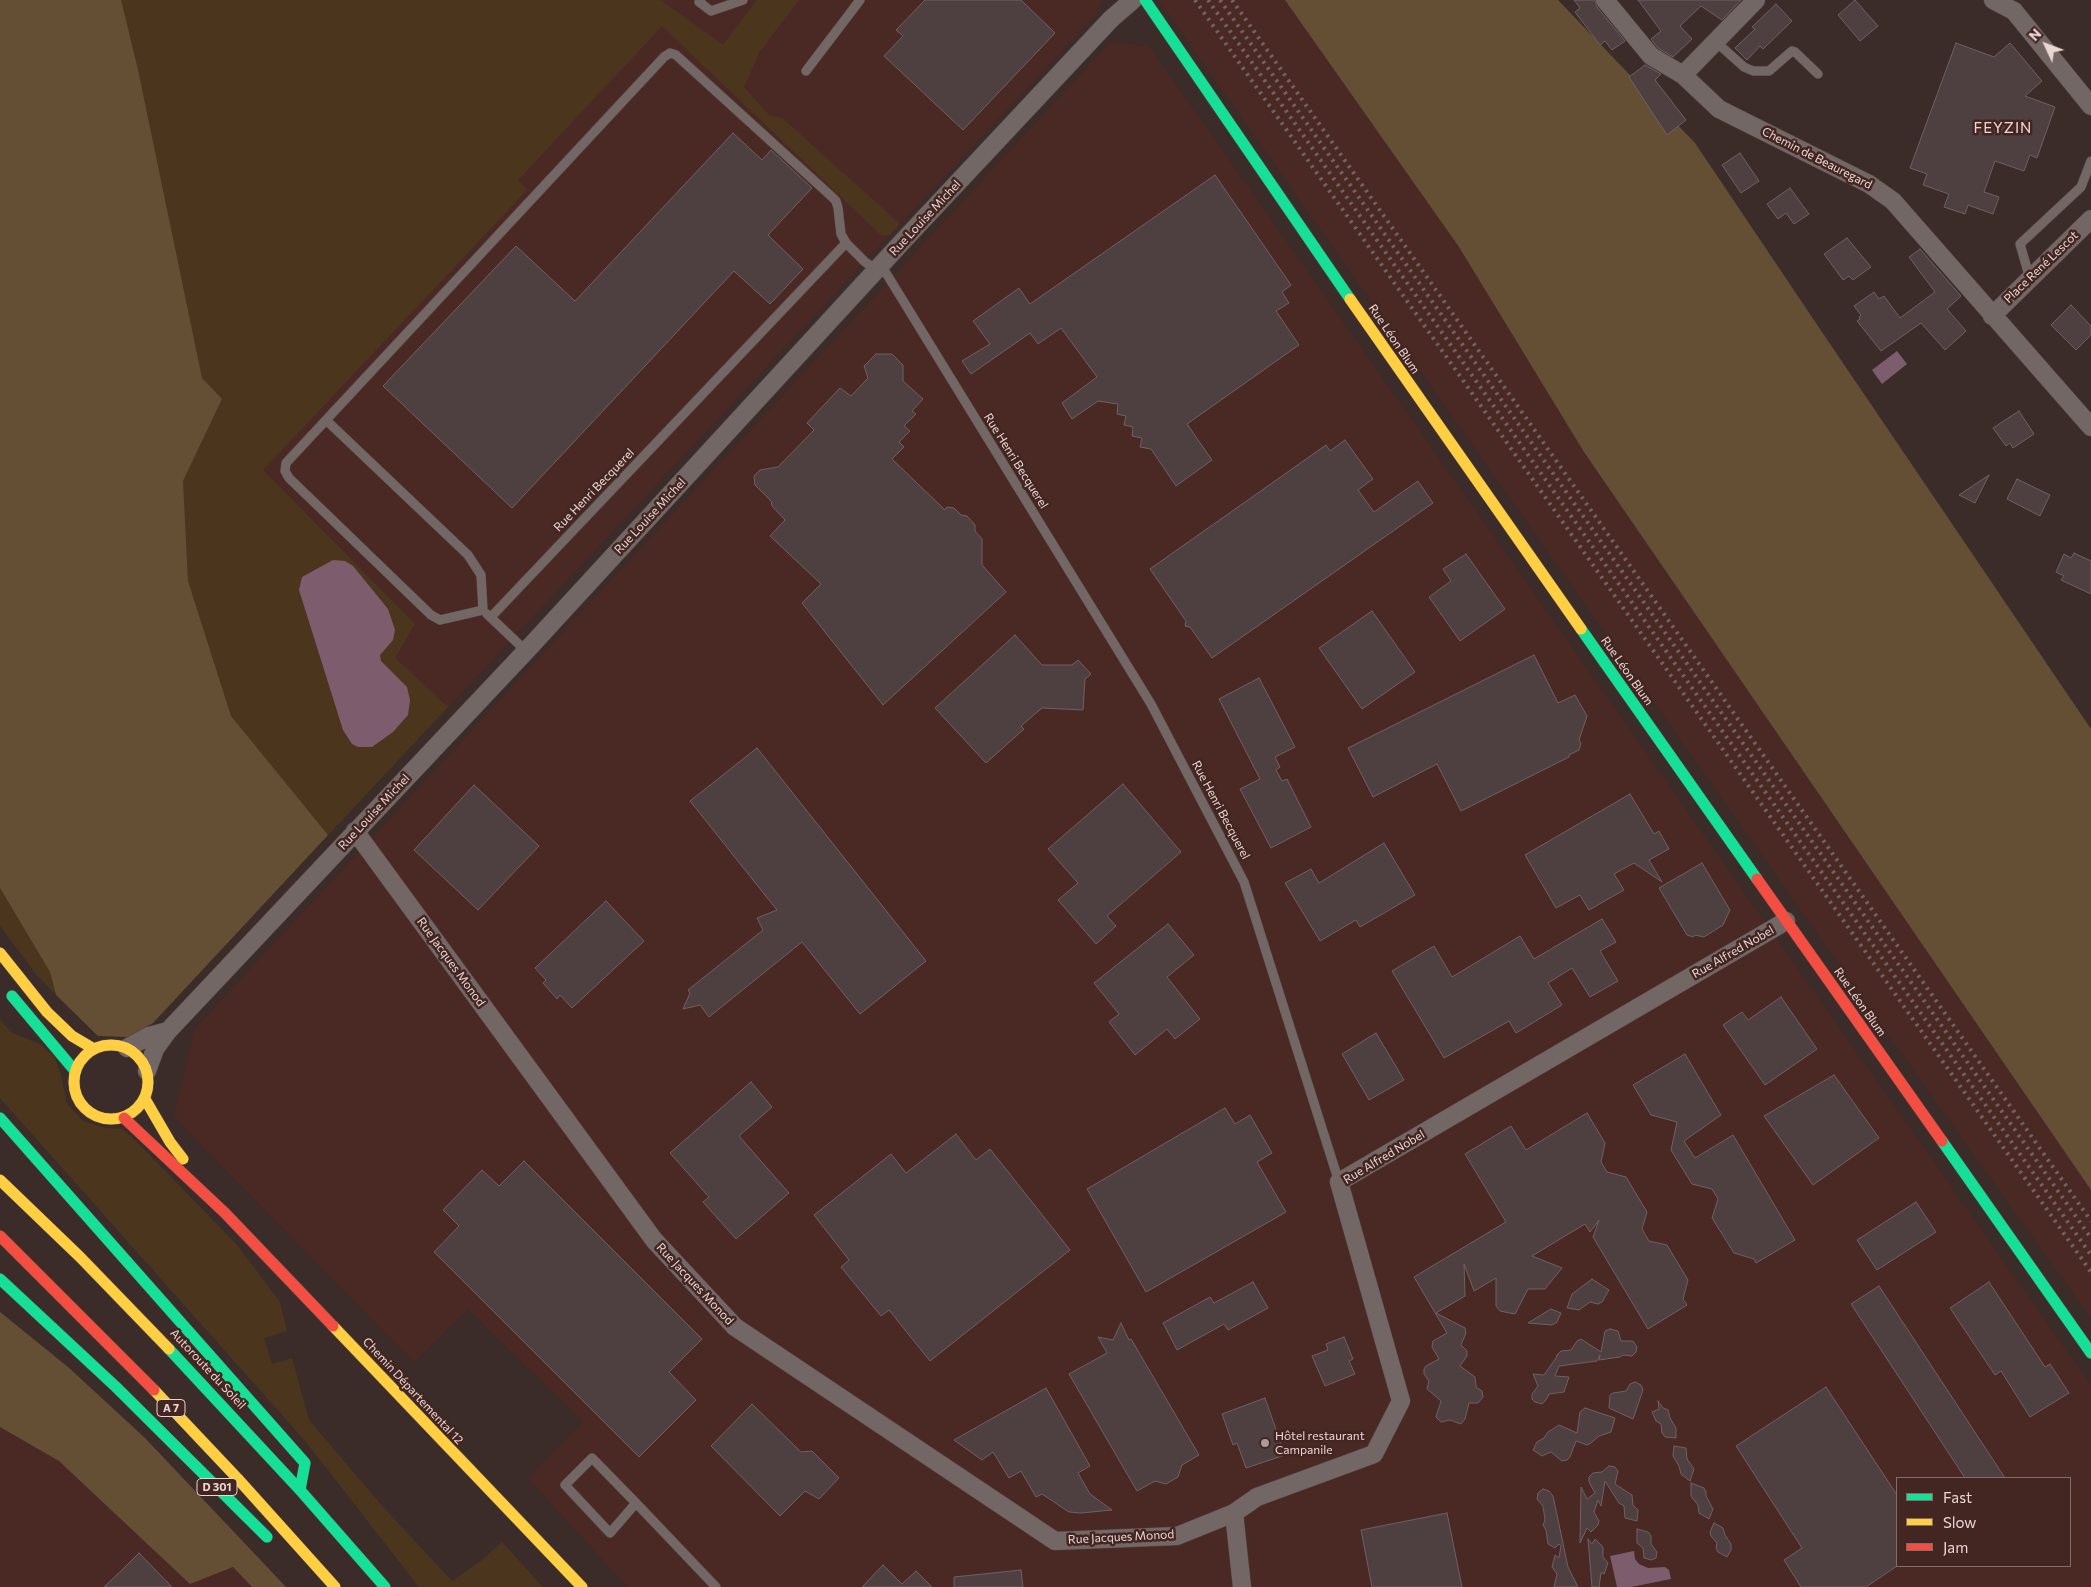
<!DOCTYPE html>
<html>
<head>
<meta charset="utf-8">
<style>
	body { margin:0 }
	#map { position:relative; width:2091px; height:1587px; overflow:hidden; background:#3b2c2a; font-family:Commissioner,sans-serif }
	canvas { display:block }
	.legend { position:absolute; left:1896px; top:1477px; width:175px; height:90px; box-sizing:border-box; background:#432622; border:1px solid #866c69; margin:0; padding:6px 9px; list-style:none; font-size:15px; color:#ead6d3 }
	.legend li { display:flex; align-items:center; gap:10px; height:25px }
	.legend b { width:25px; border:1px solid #866c69 }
	.north { position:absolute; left:2021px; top:20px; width:50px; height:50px; -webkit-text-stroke:4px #432622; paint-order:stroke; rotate:313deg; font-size:14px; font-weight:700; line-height:20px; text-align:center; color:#ead6d3 }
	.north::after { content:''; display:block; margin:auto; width:18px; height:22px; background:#ead6d3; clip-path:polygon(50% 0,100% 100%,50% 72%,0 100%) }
</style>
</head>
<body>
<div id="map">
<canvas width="2091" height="1587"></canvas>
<ul class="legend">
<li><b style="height:6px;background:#16e098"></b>Fast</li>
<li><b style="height:6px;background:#ffcf43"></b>Slow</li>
<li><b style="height:6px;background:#f24e42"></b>Jam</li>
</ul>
<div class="north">N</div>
</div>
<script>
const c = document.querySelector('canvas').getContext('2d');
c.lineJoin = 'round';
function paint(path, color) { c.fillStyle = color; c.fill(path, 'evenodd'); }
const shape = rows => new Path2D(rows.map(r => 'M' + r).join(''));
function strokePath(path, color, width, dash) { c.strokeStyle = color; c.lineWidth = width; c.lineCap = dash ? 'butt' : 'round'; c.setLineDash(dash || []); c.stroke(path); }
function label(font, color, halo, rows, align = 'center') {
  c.font = font + ' Commissioner,sans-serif'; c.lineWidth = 5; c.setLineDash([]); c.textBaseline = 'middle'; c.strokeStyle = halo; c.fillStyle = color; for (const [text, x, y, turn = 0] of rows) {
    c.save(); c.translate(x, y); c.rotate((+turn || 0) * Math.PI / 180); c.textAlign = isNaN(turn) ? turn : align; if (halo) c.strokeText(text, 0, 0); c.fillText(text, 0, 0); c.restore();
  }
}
paint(shape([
	[0,0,1102,0,1096,14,153,1023,128,1037,98,1036,56,995,50,972,0,888],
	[1159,0,1285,0,1459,247,1584,452,2091,1190,2091,1318,1942,1110],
	[1110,43,1148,45,2091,1386,2091,1587,628,1587,528,1478,584,1422,468,1309,414,1362,174,1117,195,1029],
	[1897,1478,2070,1478,2070,1566,1897,1566],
	[0,1361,188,1522,253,1587,0,1587]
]), '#4a2924');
paint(shape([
	[117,0,661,0,723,45,757,0,799,0,760,51,744,87,769,115,782,118,900,224,890,235,881,235,662,26,518,180,527,190,263,470,415,624,395,658,448,707,328,835,231,716,188,581,183,481,222,399,202,378],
	[0,888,50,972,56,995,36,974,0,926],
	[0,1020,12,1033,40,1044,54,1056,61,1075,67,1104,83,1121,105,1128,122,1129,135,1140,237,1245,280,1302,287,1331,264,1338,272,1364,292,1358,309,1420,384,1508,452,1581,482,1560,502,1542,543,1587,419,1587,306,1442,0,1098]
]), '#4b361d');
paint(shape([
	[0,0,121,0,138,70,202,378,222,399,183,481,188,581,231,716,328,835,153,1023,128,1037,98,1036,56,995,50,972,0,888],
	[1285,0,1558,0,1695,143,1822,332,2091,729,2091,1190,1584,452,1459,247],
	[0,1312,68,1367,145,1438,286,1587,252,1587,233,1567,190,1584,59,1461,0,1427]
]), '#654f34');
paint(shape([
	[1897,351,1907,364,1882,384,1872,370],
	[333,560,345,561,353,566,388,609,395,630,393,640,380,655,381,661,407,687,410,700,408,715,393,732,372,747,358,747,352,744,343,730,299,590,302,577],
	[1634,1551,1635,1559,1639,1564,1648,1568,1665,1567,1669,1570,1671,1579,1631,1587,1617,1587,1610,1556]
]), '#7d5c6e');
const building = shape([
	[925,0,1021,0,1055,33,963,130,884,56,903,36,896,30,925,0],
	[1574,0,1595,0,1597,7,1625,41,1612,50,1605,41,1600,45,1575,12,1580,8,1574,0],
	[1638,0,1741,0,1722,20,1701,6,1680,26,1692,39,1673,57,1658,48,1651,39,1661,31,1638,0],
	[1855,0,1878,26,1860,41,1838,15,1855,0],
	[1776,4,1792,21,1763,49,1760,46,1747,60,1735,48,1755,29,1752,27,1776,4],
	[1956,43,1994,57,2010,43,2042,81,2025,96,2055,107,2037,158,2030,155,2024,171,1995,161,1984,192,1999,197,1993,214,1968,205,1965,214,1944,207,1949,194,1923,185,1927,174,1910,168,1956,43],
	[1645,65,1661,74,1655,80,1686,120,1667,135,1629,77,1645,65],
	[733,133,762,160,771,150,812,188,768,235,803,269,770,304,734,271,512,508,383,386,516,246,575,301,733,133],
	[1740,153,1759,181,1741,193,1722,165,1740,153],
	[1215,175,1291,285,1282,292,1289,303,1276,311,1299,345,1187,424,1212,460,1176,486,1151,449,1140,447,1142,438,1132,436,1133,427,1124,425,1126,416,1117,414,1118,404,1098,401,1072,419,1062,403,1097,377,1061,328,1038,344,1030,333,971,374,962,361,990,344,973,321,1019,288,1030,304,1215,175],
	[1790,188,1809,214,1794,224,1786,213,1778,219,1767,204,1790,188],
	[1847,238,1871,267,1853,280,1849,276,1843,280,1824,254,1847,238],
	[1920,249,1961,296,1947,309,1966,331,1945,350,1921,323,1881,351,1857,321,1860,319,1859,317,1861,315,1854,306,1874,292,1879,299,1884,296,1900,318,1935,292,1909,257,1920,249],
	[2071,305,2091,326,2091,335,2076,350,2051,325,2071,305],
	[876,354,892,354,903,365,903,381,923,399,912,411,916,414,904,426,910,431,899,442,904,447,892,459,945,510,947,507,954,508,961,515,967,516,975,525,975,531,982,539,982,565,1006,592,883,705,802,603,821,584,770,536,785,520,772,506,771,501,755,485,754,476,760,470,778,467,814,430,807,423,840,388,851,396,868,378,864,366,876,354],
	[2019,411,2034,434,2013,448,2010,443,2006,446,1993,428,2019,411],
	[1345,440,1373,479,1358,490,1374,512,1418,481,1433,503,1212,658,1190,627,1185,626,1186,621,1150,569,1326,445,1330,451,1345,440],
	[1989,475,1975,503,1959,495,1989,475],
	[2017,479,2050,495,2040,516,2007,499,2017,479],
	[2074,553,2091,561,2091,594,2061,580,2064,576,2056,572,2064,554,2071,558,2074,553],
	[1466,554,1505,609,1460,641,1429,597,1451,581,1443,569,1466,554],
	[1372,611,1415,672,1362,709,1319,648,1372,611],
	[1015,635,1042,665,1072,665,1078,660,1091,674,1085,679,1083,710,1042,708,1021,726,1024,729,986,763,935,708,1015,635],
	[1534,655,1558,703,1575,695,1587,716,1579,740,1581,743,1579,750,1569,755,1569,757,1461,811,1437,764,1373,797,1348,748,1534,655],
	[1259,678,1295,747,1275,757,1280,767,1276,770,1282,781,1287,779,1311,827,1271,848,1240,789,1260,779,1219,699,1259,678],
	[757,748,926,961,860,1014,802,942,709,1017,700,1005,683,1009,690,993,688,990,763,930,757,918,777,910,690,801,757,748],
	[1123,784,1181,852,1107,916,1116,926,1096,944,1058,900,1078,883,1048,849,1123,784],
	[474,785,539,846,478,910,414,850,474,785],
	[1630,794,1654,834,1659,831,1669,849,1649,860,1662,882,1634,863,1614,874,1624,890,1589,910,1580,895,1556,908,1525,855,1630,794],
	[1384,843,1415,895,1360,927,1356,920,1320,941,1285,883,1311,869,1319,883,1384,843],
	[1702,863,1730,910,1723,925,1704,937,1695,935,1693,937,1687,935,1659,888,1702,863],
	[606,901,644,941,572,1008,560,995,557,999,543,983,546,980,535,968,606,901],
	[1602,919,1616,942,1600,951,1618,981,1590,997,1572,968,1548,983,1562,1005,1516,1033,1509,1021,1444,1058,1392,971,1434,946,1452,977,1520,936,1534,959,1602,919],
	[1168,924,1194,955,1167,977,1200,1019,1175,1039,1167,1029,1135,1055,1109,1022,1119,1014,1094,983,1168,924],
	[1781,997,1817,1049,1765,1085,1723,1025,1742,1012,1748,1020,1781,997],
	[1376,1033,1404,1080,1369,1100,1342,1054,1376,1033],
	[1685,1054,1721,1115,1684,1141,1695,1158,1733,1135,1795,1240,1756,1263,1754,1259,1734,1253,1712,1218,1718,1199,1712,1189,1692,1184,1671,1150,1677,1122,1651,1115,1633,1085,1685,1054],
	[1834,1075,1879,1138,1813,1185,1764,1116,1834,1075],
	[751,1082,772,1107,739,1136,789,1193,736,1239,703,1202,709,1197,670,1153,751,1082],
	[1225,1108,1235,1124,1250,1115,1272,1153,1257,1162,1286,1212,1146,1292,1087,1189,1225,1108],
	[1587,1113,1605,1143,1601,1162,1607,1172,1626,1177,1647,1212,1642,1229,1649,1241,1667,1245,1688,1280,1683,1299,1687,1305,1648,1329,1593,1237,1599,1220,1590,1232,1585,1224,1532,1256,1562,1268,1545,1289,1528,1289,1515,1314,1500,1311,1496,1306,1496,1278,1474,1291,1464,1264,1465,1296,1436,1313,1465,1328,1466,1333,1461,1345,1467,1351,1467,1356,1460,1366,1475,1377,1476,1387,1482,1391,1483,1397,1478,1403,1469,1403,1465,1419,1461,1424,1450,1420,1441,1422,1436,1417,1441,1401,1427,1389,1429,1381,1424,1374,1424,1369,1426,1366,1439,1359,1432,1347,1433,1341,1447,1333,1414,1277,1506,1222,1465,1154,1511,1126,1526,1150,1587,1113],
	[956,1134,976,1160,990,1149,1070,1250,930,1361,889,1310,881,1316,841,1267,849,1260,814,1215,891,1154,906,1173,956,1134],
	[524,1161,702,1339,669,1372,696,1400,639,1457,434,1252,459,1226,443,1210,482,1170,499,1186,524,1161],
	[1916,1202,1936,1232,1877,1270,1857,1240,1916,1202],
	[1592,1279,1609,1290,1602,1302,1598,1304,1590,1302,1579,1310,1567,1308,1572,1294,1592,1279],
	[1253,1282,1268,1308,1228,1330,1224,1324,1177,1350,1163,1323,1210,1297,1214,1303,1253,1282],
	[1989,1282,2045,1367,2050,1364,2069,1393,2030,1417,2001,1371,1995,1375,1950,1308,1989,1282],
	[1879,1286,2005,1478,1965,1478,1851,1304,1879,1286],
	[1551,1309,1561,1313,1557,1322,1552,1325,1528,1323,1551,1309],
	[1121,1323,1129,1340,1131,1339,1199,1455,1182,1465,1178,1477,1166,1484,1155,1481,1137,1491,1069,1374,1107,1353,1098,1337,1113,1340,1121,1323],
	[1610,1329,1618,1331,1621,1341,1633,1341,1637,1347,1636,1352,1632,1356,1623,1355,1620,1357,1599,1360,1600,1355,1597,1361,1559,1366,1555,1376,1569,1377,1564,1392,1549,1394,1546,1400,1542,1404,1535,1402,1532,1399,1532,1394,1538,1386,1533,1374,1544,1375,1556,1358,1557,1355,1561,1351,1571,1350,1577,1341,1581,1339,1601,1352,1605,1331,1610,1329],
	[1344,1337,1353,1359,1349,1361,1355,1374,1325,1386,1312,1356,1328,1350,1326,1344,1344,1337],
	[1635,1382,1641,1385,1643,1390,1633,1419,1609,1408,1610,1395,1613,1393,1626,1391,1630,1384,1635,1382],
	[1826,1387,1897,1495,1897,1566,1866,1587,1801,1587,1784,1560,1802,1548,1736,1446,1826,1387],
	[1046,1388,1090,1466,1078,1473,1090,1494,1112,1510,1081,1513,1069,1512,1042,1494,1036,1497,1021,1471,1009,1478,993,1452,982,1460,954,1440,1046,1388],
	[1265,1398,1285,1455,1246,1468,1237,1443,1233,1445,1222,1414,1265,1398],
	[1658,1401,1663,1408,1668,1410,1670,1418,1676,1428,1676,1438,1665,1437,1662,1433,1661,1424,1656,1421,1652,1412,1659,1409,1658,1401],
	[752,1404,801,1452,812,1451,839,1478,819,1499,805,1491,780,1516,711,1446,752,1404],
	[1585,1408,1615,1418,1611,1432,1599,1436,1591,1443,1587,1445,1576,1441,1570,1457,1567,1460,1562,1461,1551,1452,1542,1456,1533,1450,1537,1442,1544,1438,1548,1432,1559,1425,1577,1433,1580,1412,1585,1408],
	[1674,1446,1686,1448,1687,1459,1694,1469,1690,1481,1681,1474,1679,1466,1673,1456,1674,1446],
	[1609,1466,1615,1467,1618,1471,1615,1484,1632,1495,1633,1505,1638,1510,1637,1521,1625,1518,1624,1506,1619,1503,1605,1481,1601,1506,1598,1500,1594,1512,1599,1521,1598,1525,1591,1532,1587,1528,1580,1543,1581,1487,1587,1499,1595,1493,1589,1482,1589,1477,1593,1473,1602,1472,1609,1466],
	[1691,1483,1704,1488,1706,1492,1706,1496,1713,1509,1709,1519,1699,1513,1698,1505,1691,1496,1691,1483],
	[1543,1489,1549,1491,1553,1496,1568,1567,1578,1587,1554,1587,1557,1574,1552,1567,1555,1555,1559,1558,1561,1546,1559,1544,1555,1548,1548,1544,1546,1530,1543,1525,1545,1520,1543,1506,1537,1499,1538,1493,1543,1489],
	[1447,1513,1462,1587,1372,1587,1361,1530,1447,1513],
	[1714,1523,1723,1528,1725,1535,1731,1544,1731,1550,1727,1557,1718,1552,1716,1548,1717,1543,1711,1536,1710,1532,1714,1523],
	[1637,1529,1648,1532,1651,1536,1651,1544,1657,1552,1656,1558,1651,1560,1644,1558,1643,1548,1637,1543,1637,1529],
	[1588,1539,1592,1544,1595,1539,1603,1547,1603,1557,1608,1563,1604,1574,1601,1573,1599,1587,1592,1587,1588,1539],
	[139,1553,172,1587,104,1587,125,1567,139,1553],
	[883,1565,902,1584,916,1571,932,1587,862,1587,883,1565],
	[1021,1570,1023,1587,954,1587,954,1577,1021,1570]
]);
paint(building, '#4e4041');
strokePath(building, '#6e6161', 1);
const lane = shape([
	[701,0,699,2,711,11,743,0],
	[1715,41,1744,67,1753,71,1769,71,1792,51,1795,52,1818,74],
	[806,71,860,0],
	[2030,279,2020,244,2081,187,2091,161],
	[326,420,468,555,481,575,483,610],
	[483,610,440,620,431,615,289,478,285,471,286,463,664,57,670,53,676,55,831,196,836,201,838,208,841,234,846,243],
	[487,614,526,651],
	[491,617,846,243,865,262,877,270,886,273,894,286,1151,704,1244,882,1339,1182],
	[636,1503,610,1533,565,1485,592,1458,636,1503,716,1587]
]);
const street = shape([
	[1605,0,1651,56,1683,75,1719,109,1869,184,1893,201,2091,427],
	[1993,0,2014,11,2091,106],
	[1683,75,1756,0],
	[1992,316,2091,219],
	[355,831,654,1240,735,1327,1055,1541,1177,1536,1234,1513],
	[127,1048,149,1036,168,1031],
	[147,1071,155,1049,168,1031,526,651,902,242,1111,19,1133,0],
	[1242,1587,1234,1513,1257,1497,1374,1454,1401,1401,1339,1182,1786,921]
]);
const fast = shape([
	[1145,0,1350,299],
	[1581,629,1757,879],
	[12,996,75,1071],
	[0,1118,305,1463,300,1490],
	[1942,1141,2091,1353],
	[0,1279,116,1387,267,1537],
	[169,1349,300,1490,385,1587]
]);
const slow = shape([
	[1350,299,1581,629],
	[0,953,47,1012,72,1036,94,1049],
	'74 1082a37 37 0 1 1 74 0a37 37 0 1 1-74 0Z',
	[145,1099,170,1142,183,1159],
	[0,1180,80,1257,169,1349],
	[333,1326,582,1587],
	[154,1390,238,1479,335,1587]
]);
const jam = shape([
	[1757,879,1942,1141],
	[124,1118,225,1213,333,1326],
	[0,1236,154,1390]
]);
strokePath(lane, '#564746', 10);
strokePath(street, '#564746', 19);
strokePath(fast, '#564746', 12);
strokePath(slow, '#564746', 12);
strokePath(jam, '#564746', 12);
strokePath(lane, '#736765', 9);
strokePath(street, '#736765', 18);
strokePath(fast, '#16e098', 11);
strokePath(slow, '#ffcf43', 11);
strokePath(jam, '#f24e42', 11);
strokePath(shape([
	[1195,0,2091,1272],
	[1208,0,2091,1255],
	[1220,0,2091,1238],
	[1232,0,2091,1221]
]), '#706361', 4, [2.5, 5]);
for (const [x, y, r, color] of [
	[1265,1443,5,"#ad9a98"]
]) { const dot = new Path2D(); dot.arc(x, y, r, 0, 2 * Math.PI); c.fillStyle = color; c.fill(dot); strokePath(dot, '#432622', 2); }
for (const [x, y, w] of [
	[171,1408,28],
	[217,1487,40]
]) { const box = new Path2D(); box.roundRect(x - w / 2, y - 8.5, w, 17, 4); c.fillStyle = '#432622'; c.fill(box); strokePath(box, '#ead6d3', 1); }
label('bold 11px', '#ead6d3', null, [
	["A 7",171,1408],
	["D 301",217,1487]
]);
label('12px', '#ead6d3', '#432622', [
	["Chemin de Beauregard",1817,158,27],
	["Rue Louise Michel",925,218,-47],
	["Place René Lescot",2041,267,-44],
	["Rue Léon Blum",1394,339,56],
	["Rue Henri Becquerel",1016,461,58],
	["Rue Henri Becquerel",594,490,-46],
	["Rue Louise Michel",650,516,-47],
	["Rue Léon Blum",1627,671,55],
	["Rue Henri Becquerel",1221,810,62],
	["Rue Louise Michel",374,812,-47],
	["Rue Alfred Nobel",1733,952,-30],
	["Rue Jacques Monod",451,962,54],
	["Rue Léon Blum",1860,1002,55],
	["Rue Alfred Nobel",1384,1157,-31],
	["Rue Jacques Monod",695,1284,47],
	["Autoroute du Soleil",208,1369,47],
	["Chemin Départemental 12",413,1391,47],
	["Rue Jacques Monod",1121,1537,-3]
]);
label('12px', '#ead6d3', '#432622', [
	["Hôtel restaurant",1275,1436],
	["Campanile",1275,1450]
], 'left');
c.letterSpacing = '1px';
label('15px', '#ead6d3', '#432622', [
	["FEYZIN",2003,128]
]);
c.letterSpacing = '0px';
</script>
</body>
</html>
